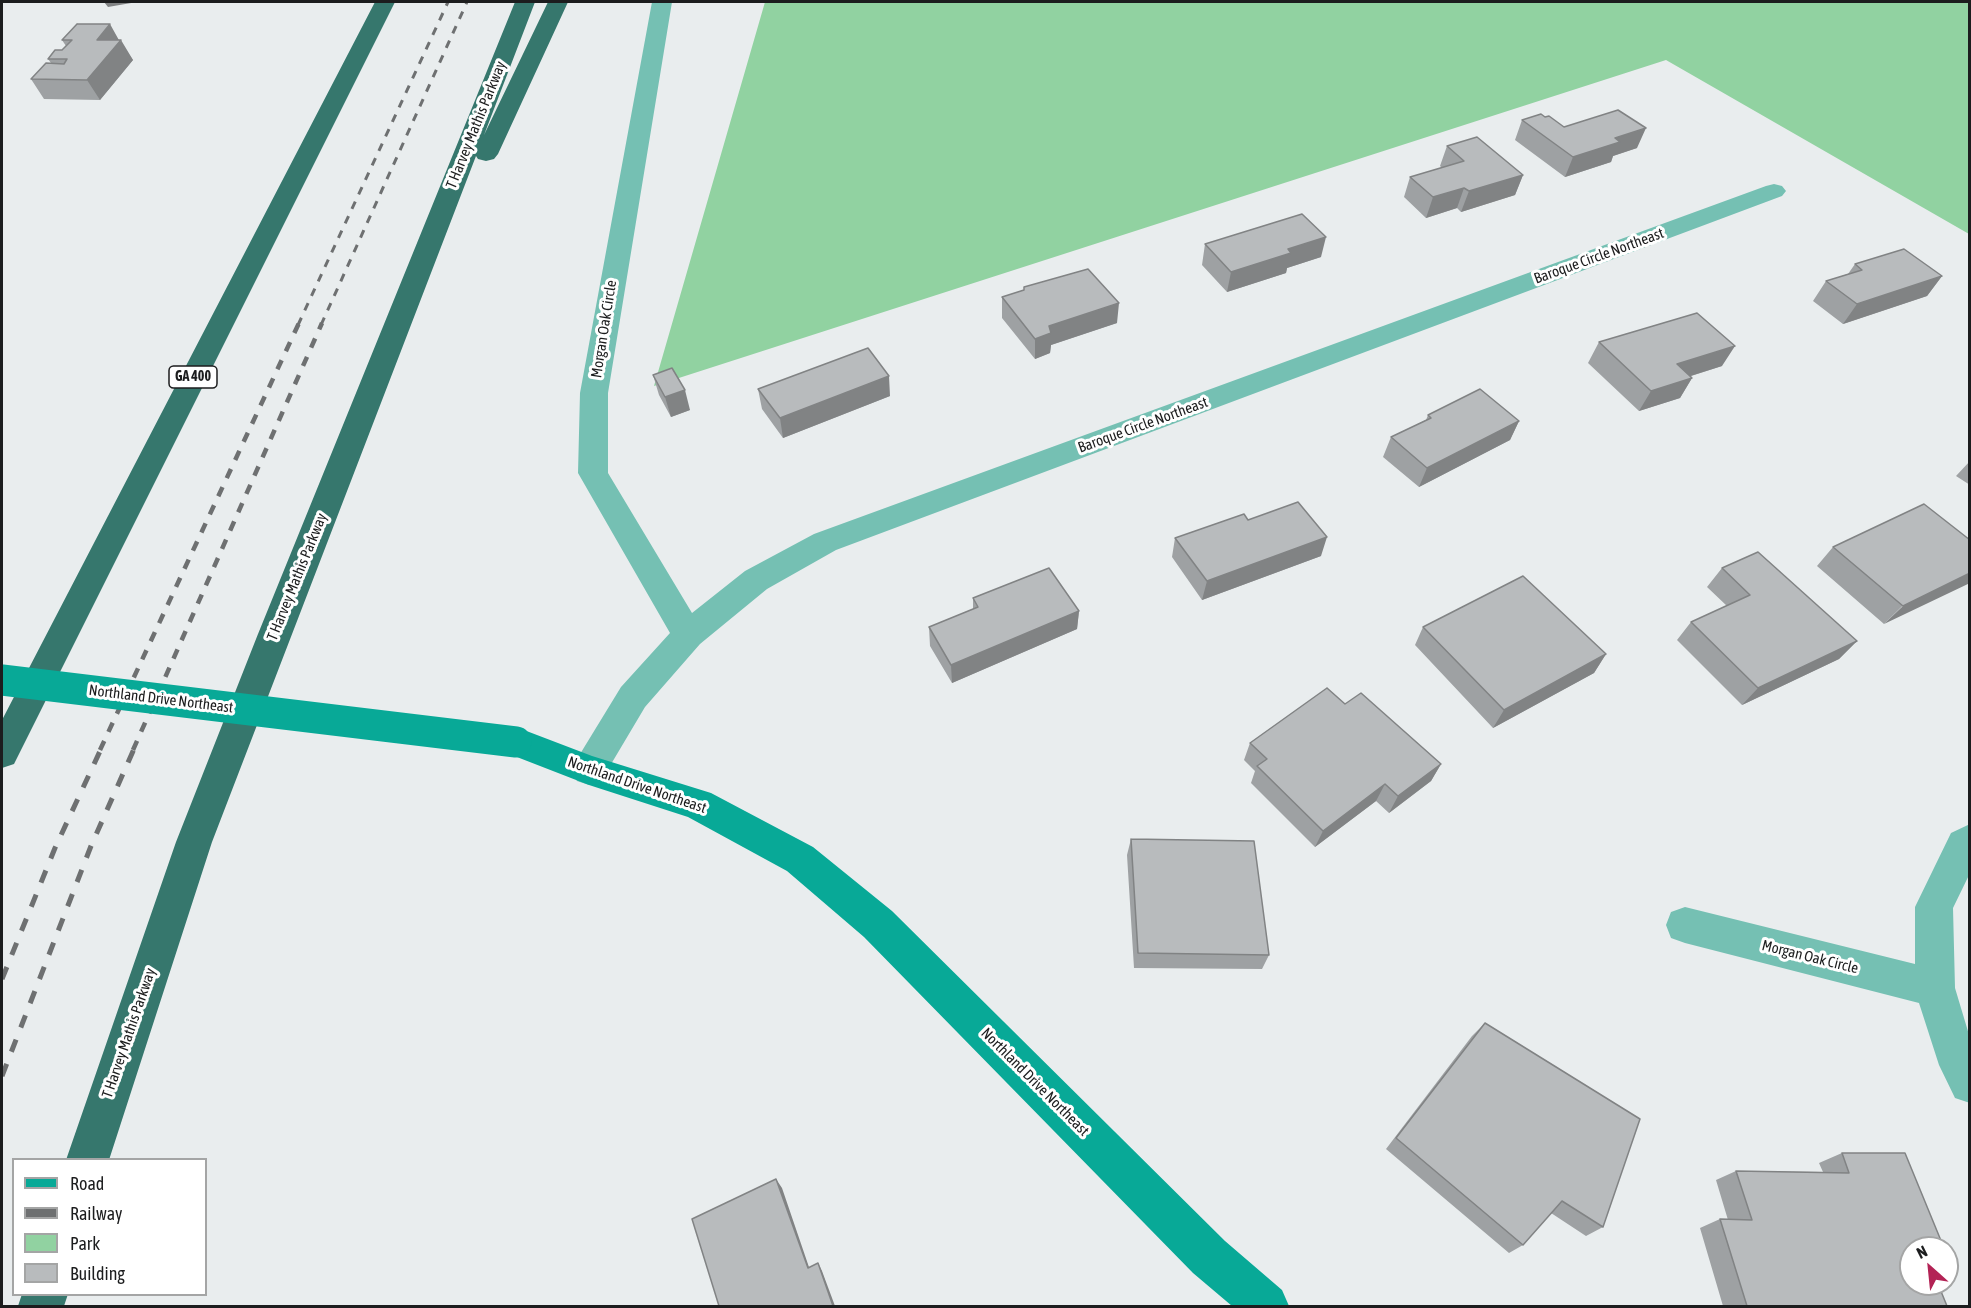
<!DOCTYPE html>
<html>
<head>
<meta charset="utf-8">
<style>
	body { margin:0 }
	#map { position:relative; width:1971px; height:1308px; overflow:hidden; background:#e9edee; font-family:"Asap Condensed",sans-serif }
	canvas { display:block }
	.frame { position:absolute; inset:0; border:3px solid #1c1d1e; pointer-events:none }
	.legend { position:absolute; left:12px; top:1158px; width:195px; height:138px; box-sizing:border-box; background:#fff; border:2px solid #a4a5a5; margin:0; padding:8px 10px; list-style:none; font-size:18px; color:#1c1d1e }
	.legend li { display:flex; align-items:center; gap:12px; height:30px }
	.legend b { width:30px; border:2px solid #a4a5a5 }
	.north { position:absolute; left:1899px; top:1236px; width:60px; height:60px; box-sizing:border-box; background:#fff; border:2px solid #a4a5a5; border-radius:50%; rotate:333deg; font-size:16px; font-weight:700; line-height:24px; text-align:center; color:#1c1d1e }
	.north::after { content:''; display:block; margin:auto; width:21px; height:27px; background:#b32355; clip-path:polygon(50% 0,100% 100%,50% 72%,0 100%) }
</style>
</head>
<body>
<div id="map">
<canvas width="1971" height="1308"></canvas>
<div class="frame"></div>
<ul class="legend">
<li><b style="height:8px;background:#08a997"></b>Road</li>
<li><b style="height:8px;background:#6e7071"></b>Railway</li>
<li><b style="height:16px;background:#91d2a1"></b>Park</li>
<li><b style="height:16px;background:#b8bbbd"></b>Building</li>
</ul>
<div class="north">N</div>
</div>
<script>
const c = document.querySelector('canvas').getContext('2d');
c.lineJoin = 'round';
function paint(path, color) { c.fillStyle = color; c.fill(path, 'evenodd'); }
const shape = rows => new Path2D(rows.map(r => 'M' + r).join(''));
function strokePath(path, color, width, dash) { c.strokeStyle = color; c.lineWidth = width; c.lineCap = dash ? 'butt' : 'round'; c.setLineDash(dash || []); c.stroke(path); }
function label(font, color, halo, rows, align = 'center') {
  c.font = font + ' "Asap Condensed",sans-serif'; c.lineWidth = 6; c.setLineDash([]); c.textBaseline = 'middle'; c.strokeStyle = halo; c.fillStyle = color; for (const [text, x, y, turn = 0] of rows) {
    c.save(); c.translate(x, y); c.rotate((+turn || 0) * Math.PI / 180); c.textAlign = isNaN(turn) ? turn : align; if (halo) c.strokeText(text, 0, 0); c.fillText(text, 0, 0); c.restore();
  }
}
paint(shape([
	[765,2,1969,2,1969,234,1666,60,654,386]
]), '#91d2a1');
paint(shape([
	[652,2,672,2,608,393,608,473,692,613,745,571,814,534,1766,186,1774,184,1782,186,1786,191,1782,196,836,550,767,589,700,644,645,707,601,781,589,785,577,781,571,770,577,759,621,687,670,633,578,473,580,393,652,2],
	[1970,824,1970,873,1953,908,1955,988,1970,1038,1970,1103,1955,1098,1939,1065,1919,1003,1685,943,1671,938,1666,925,1671,912,1685,907,1915,964,1915,907,1951,833,1970,824]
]), '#75c0b3');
paint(shape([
	[516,727,592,756,711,793,813,847,892,911,1225,1241,1282,1290,1289,1306,1232,1306,1193,1273,864,937,787,871,688,817,589,785,504,752,499,742,504,732,516,727]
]), '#08a997');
paint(shape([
	[375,2,395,2,14,764,2,768,2,720,375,2],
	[515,2,535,2,484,135,548,2,568,2,498,154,494,159,486,161,478,159,476,156,212,842,109,1160,66,1160,176,842,258,634,515,2],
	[22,1294,68,1294,64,1306,18,1306,22,1294]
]), '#36776d');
strokePath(shape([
	[298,325,448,2],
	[321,325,467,2]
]), '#6e7071', 3, [8, 8]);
strokePath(shape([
	[100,750,299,323],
	[133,750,322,323]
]), '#6e7071', 4.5, [10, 10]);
strokePath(shape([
	[2,979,55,848,101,749],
	[2,1076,91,846,134,749]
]), '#6e7071', 5, [13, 13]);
strokePath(shape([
	[2,680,516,742]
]), '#08a997', 31);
paint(shape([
	[62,40,119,40,133,60,100,100,44,99,31,79,51,63,48,59,62,50,66,46],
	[1545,117,1564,127,1637,148,1613,156,1611,162,1565,177,1515,140,1522,120],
	[1447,146,1523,175,1515,195,1461,212,1457,208,1426,218,1404,197,1410,177,1442,168,1440,166],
	[1205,244,1321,257,1287,268,1286,273,1227,292,1202,265],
	[1855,264,1942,276,1927,296,1843,324,1813,301,1826,281,1848,274],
	[1024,287,1117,323,1051,345,1050,353,1035,359,1002,318,1002,297,1024,290],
	[1599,342,1722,366,1691,376,1692,378,1680,398,1639,411,1588,363],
	[653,375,690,410,671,417,659,395],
	[758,389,890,396,783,438,762,409],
	[1428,415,1519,421,1510,440,1419,487,1383,457,1391,437,1426,420],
	[1970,461,1970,485,1956,476],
	[1248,520,1321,556,1202,600,1172,557,1175,538],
	[1970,540,1884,624,1817,566,1833,547],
	[1722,568,1857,641,1839,659,1742,705,1677,640,1691,622,1727,606,1707,587],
	[973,598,1079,611,1077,629,952,683,930,646,929,627,973,609],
	[1423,627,1606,654,1594,673,1493,728,1415,645],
	[1345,704,1441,764,1431,781,1389,813,1376,801,1315,847,1251,783,1255,771,1244,760,1250,743],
	[1131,839,1269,955,1262,969,1134,968,1127,855],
	[1485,1023,1603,1227,1586,1236,1551,1213,1523,1245,1509,1253,1386,1149,1472,1036],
	[1842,1153,1911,1248,1947,1306,1723,1306,1700,1228,1720,1219,1728,1220,1716,1180,1736,1171,1823,1172,1819,1163]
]), '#9ea1a3');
paint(shape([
	[104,2,137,2,108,7],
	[110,24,120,42,121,40,133,60,100,100,87,80,97,40],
	[1646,128,1637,148,1613,156,1611,162,1565,177,1573,157,1615,138],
	[1523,175,1515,195,1461,212,1469,191],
	[1464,188,1457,208,1426,218,1433,197],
	[1326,237,1321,257,1287,268,1286,273,1227,292,1231,272,1288,249],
	[1942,276,1927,296,1843,324,1857,304],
	[1119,303,1117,323,1051,345,1050,353,1035,359,1035,339,1049,326],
	[1735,346,1722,366,1665,384,1677,364],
	[889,376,890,396,783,438,780,418],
	[1692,378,1680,398,1639,411,1651,391],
	[685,390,690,410,671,417,665,397],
	[1519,421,1510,440,1419,487,1427,468],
	[1327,537,1321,556,1202,600,1207,581],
	[1970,573,1970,583,1884,624,1903,606],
	[1079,611,1077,629,952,683,951,665],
	[1857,641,1839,659,1742,705,1758,688],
	[1606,654,1594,673,1493,728,1504,710],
	[1441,764,1431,781,1389,813,1398,796],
	[1385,784,1376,801,1315,847,1323,831],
	[776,1179,782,1188,812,1276,808,1268],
	[818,1263,822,1271,835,1306,833,1306]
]), '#818384');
const building = shape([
	[77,24,110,24,97,40,121,40,87,80,31,79,46,63,64,64,67,59,48,59,55,50,62,50,72,40,62,40,77,24],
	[1618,110,1646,128,1615,138,1620,142,1573,157,1522,120,1541,114,1545,117,1549,116,1564,127,1618,110],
	[1477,137,1523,175,1469,191,1464,188,1433,197,1410,177,1464,161,1447,146,1477,137],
	[1302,214,1326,237,1288,249,1291,253,1231,272,1205,244,1302,214],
	[1904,249,1942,276,1857,304,1826,281,1862,270,1855,264,1904,249],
	[1088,269,1119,303,1049,326,1051,333,1035,339,1002,297,1024,290,1024,287,1088,269],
	[1697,313,1735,346,1677,364,1692,378,1651,391,1599,342,1697,313],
	[868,348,889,376,780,418,758,389,868,348],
	[672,368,685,390,665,397,653,375,672,368],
	[1480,389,1519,421,1427,468,1391,437,1431,418,1428,415,1480,389],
	[1298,502,1327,537,1207,581,1175,538,1244,514,1248,520,1298,502],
	[1924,504,1970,540,1970,573,1903,606,1833,547,1924,504],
	[1758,552,1857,641,1758,688,1691,622,1750,595,1722,568,1758,552],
	[1049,568,1079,611,951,665,929,627,978,607,973,598,1049,568],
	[1523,576,1606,654,1504,710,1423,627,1523,576],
	[1327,688,1345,704,1361,693,1441,764,1398,796,1385,784,1323,831,1257,766,1267,759,1250,743,1327,688],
	[1131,839,1254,841,1269,955,1138,953,1131,839],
	[1485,1023,1640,1119,1603,1227,1562,1201,1523,1245,1396,1138,1485,1023],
	[1842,1153,1905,1153,1944,1248,1911,1248,1911,1284,1938,1284,1947,1306,1747,1306,1720,1219,1752,1220,1736,1171,1849,1173,1842,1153],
	[776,1179,808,1268,818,1263,833,1306,719,1306,692,1219,776,1179]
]);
paint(building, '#b8bbbd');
strokePath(building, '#818384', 1.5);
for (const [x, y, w] of [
	[193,377,48]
]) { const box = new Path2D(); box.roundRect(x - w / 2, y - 11, w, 22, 4.5); c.fillStyle = '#fff'; c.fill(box); strokePath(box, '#1c1d1e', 1.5); }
label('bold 14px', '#1c1d1e', null, [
	["GA 400",193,377]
]);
label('15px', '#1c1d1e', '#fff', [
	["T Harvey Mathis Parkway",476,125,-68],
	["Baroque Circle Northeast",1599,256,-20],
	["Morgan Oak Circle",604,329,-81],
	["Baroque Circle Northeast",1143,425,-20],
	["T Harvey Mathis Parkway",297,577,-68],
	["Northland Drive Northeast",161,699,7],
	["Northland Drive Northeast",637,785,19],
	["Morgan Oak Circle",1810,957,14],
	["T Harvey Mathis Parkway",129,1033,-71],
	["Northland Drive Northeast",1035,1082,45]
]);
</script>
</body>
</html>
